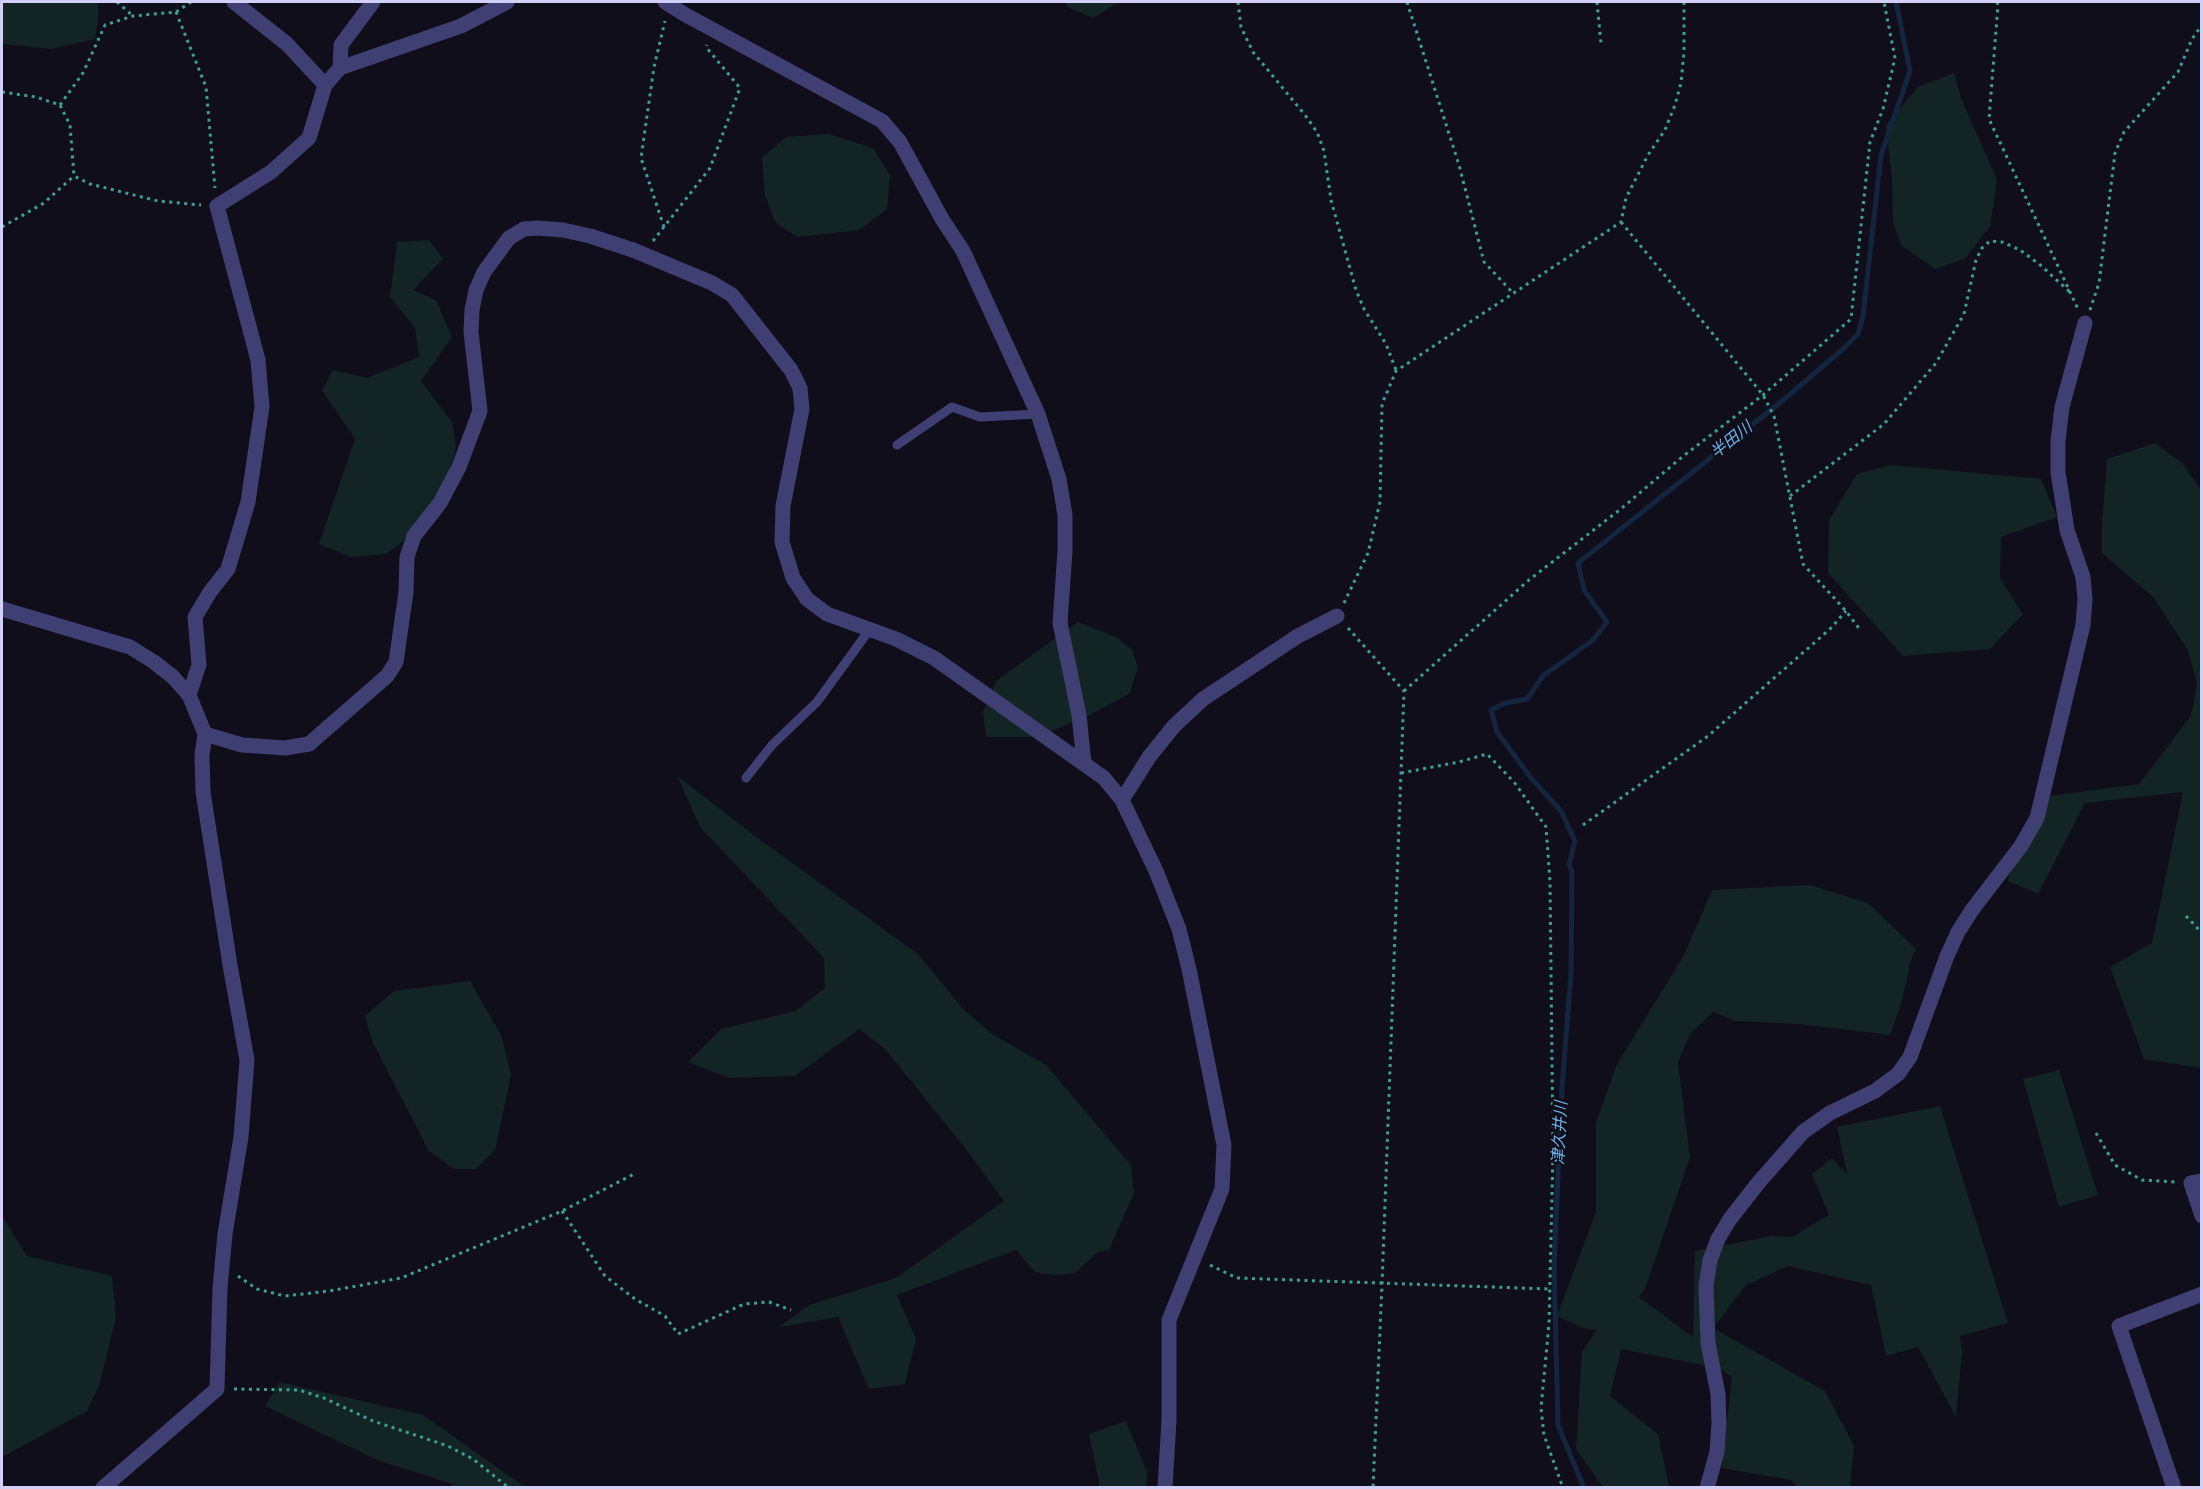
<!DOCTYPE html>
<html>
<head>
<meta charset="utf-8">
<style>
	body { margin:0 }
	#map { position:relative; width:2203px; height:1489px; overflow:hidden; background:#100e1b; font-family:"Nunito Sans",sans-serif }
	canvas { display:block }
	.frame { position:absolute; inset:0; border:3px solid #d2cff8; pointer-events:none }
</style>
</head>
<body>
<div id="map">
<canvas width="2203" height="1489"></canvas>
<div class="frame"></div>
</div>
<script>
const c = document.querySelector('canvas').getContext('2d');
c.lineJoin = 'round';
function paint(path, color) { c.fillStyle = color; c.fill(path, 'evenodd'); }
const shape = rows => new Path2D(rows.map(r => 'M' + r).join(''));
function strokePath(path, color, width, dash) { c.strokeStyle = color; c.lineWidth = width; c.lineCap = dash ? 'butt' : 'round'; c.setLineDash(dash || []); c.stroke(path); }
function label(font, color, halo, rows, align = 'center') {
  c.font = font + ' "Nunito Sans","Noto Sans JP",sans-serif'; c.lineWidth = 5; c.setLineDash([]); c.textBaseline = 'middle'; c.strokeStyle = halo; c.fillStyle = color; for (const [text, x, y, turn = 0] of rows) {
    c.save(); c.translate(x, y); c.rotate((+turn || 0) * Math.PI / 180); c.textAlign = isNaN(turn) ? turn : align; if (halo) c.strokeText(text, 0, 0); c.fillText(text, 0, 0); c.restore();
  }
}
paint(shape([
	[2,2,98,2,98,21,95,39,51,49,2,44],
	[1064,2,1119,2,1093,18,1069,8],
	[1954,73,1961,98,1997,180,1990,227,1964,259,1935,269,1901,245,1893,223,1892,180,1886,125,1918,87],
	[828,134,873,148,890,175,887,209,859,230,797,237,776,223,765,196,762,158,786,137],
	[429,240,443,259,413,290,436,300,452,337,421,381,452,422,456,447,446,485,418,529,386,554,351,557,319,544,355,439,322,390,333,370,367,378,419,357,415,328,390,297,397,242],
	[2155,443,2182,463,2201,490,2201,1068,2144,1059,2110,967,2152,943,2183,792,2085,803,2038,894,2008,881,2013,858,2042,797,2139,784,2191,716,2197,684,2188,650,2153,597,2102,553,2102,522,2107,459],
	[1891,465,2041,479,2057,517,2001,537,2000,578,2023,614,1990,649,1903,656,1828,573,1829,520,1857,474],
	[1078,622,1116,637,1132,650,1138,668,1129,694,1088,716,1037,737,986,737,983,712,996,681],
	[677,776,759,839,918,954,963,1009,992,1034,1046,1065,1131,1165,1134,1193,1109,1250,1098,1252,1075,1273,1053,1275,1035,1272,1016,1250,897,1295,916,1339,905,1384,869,1389,838,1317,779,1327,809,1305,896,1278,1004,1201,965,1148,885,1049,859,1029,795,1076,729,1078,688,1062,721,1029,795,1011,825,988,824,958,700,827],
	[1810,885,1868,903,1916,949,1911,959,1902,1001,1890,1035,1799,1024,1735,1021,1713,1012,1690,1034,1678,1062,1690,1157,1645,1289,1639,1297,1693,1337,1695,1251,1772,1236,1792,1237,1829,1215,1812,1174,1832,1158,1847,1174,1837,1127,1940,1106,2008,1323,1960,1336,1962,1353,1956,1417,1918,1347,1886,1356,1871,1285,1788,1266,1746,1285,1713,1328,1825,1391,1854,1446,1850,1487,1797,1487,1791,1480,1722,1468,1732,1377,1718,1368,1621,1349,1610,1396,1658,1434,1669,1487,1603,1487,1576,1449,1582,1352,1597,1330,1583,1328,1557,1316,1596,1212,1596,1123,1616,1066,1684,955,1712,890],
	[470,981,501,1035,511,1075,495,1150,476,1169,454,1169,429,1151,372,1041,365,1016,394,991],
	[2059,1070,2098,1195,2059,1207,2023,1079],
	[2,1216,27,1256,112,1276,116,1317,100,1383,87,1411,2,1457],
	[280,1382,423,1415,525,1487,452,1487,452,1484,377,1460,265,1406],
	[1126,1421,1147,1472,1146,1487,1100,1487,1089,1434]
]), '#122423');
strokePath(shape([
	[1584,1488,1558,1425,1554,1265,1562,1088,1571,973,1572,871,1569,865,1575,841,1561,811,1531,778,1497,732,1491,710,1505,703,1527,699,1543,676,1593,640,1607,622,1584,590,1578,563,1782,401,1843,349,1858,334,1863,316,1881,155,1910,71,1896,2]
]), '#14263f', 5);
strokePath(shape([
	[117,2,133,16],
	[1238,2,1241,27,1253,52,1305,115,1317,132,1324,151,1331,200,1356,290,1364,309,1386,344,1396,370],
	[1407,2,1459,165,1484,262,1513,293],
	[1597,2,1601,44],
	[1997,2,1998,5,1989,119,2078,309],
	[176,12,206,87,215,188],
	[2,92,36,97,60,105,70,125,74,176,90,184,158,201,201,205],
	[60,105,83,73,105,25,133,16,176,12,191,2],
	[1621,222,1763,395,1774,416,1803,564,1846,611,1861,631],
	[2,227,44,203,74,176],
	[664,227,641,158,654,67,665,21],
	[653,241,710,168,740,88,706,47,707,45],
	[2090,310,2099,283,2115,153,2124,132,2178,72,2192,39,2202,25],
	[1790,496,1884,424,1936,363,1964,314,1976,260,1982,248,1990,241,2002,242,2020,250,2039,264,2070,292],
	[1344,603,1368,553,1380,502,1382,404,1396,371,1621,222,1626,198,1648,155,1665,130,1675,105,1681,83,1684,52,1684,2],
	[1348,628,1404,691,1382,1285,1373,1488],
	[1404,691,1529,580,1622,508,1682,457,1763,395,1851,319,1870,142,1883,109,1895,58,1884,2],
	[1401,773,1459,762,1487,754,1514,782,1546,827,1550,881,1553,1151,1549,1324,1541,1408,1544,1435,1563,1488],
	[1583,825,1708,736,1830,629,1846,611],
	[2186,916,2202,933],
	[2096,1133,2115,1165,2142,1180,2176,1182],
	[562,1211,605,1276,635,1299,665,1316,678,1334,744,1304,769,1302,791,1310],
	[1210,1265,1237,1278,1549,1289],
	[238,1276,257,1289,285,1296,329,1291,401,1278,562,1211,636,1173],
	[234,1389,299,1390,324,1398,373,1421,448,1446,473,1459,509,1488]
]), '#3c9f95', 3, [3, 4.5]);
strokePath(shape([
	[897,445,952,407,980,417,1038,414],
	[746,778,772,745,817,702,870,629]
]), '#3f3f74', 9);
strokePath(shape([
	[234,2,287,44,325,85],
	[665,2,684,14,882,121,900,142,942,219,963,251,1038,414,1059,479,1065,515,1065,551,1060,623,1079,715,1084,763],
	[340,68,461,26,507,2],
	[2,609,130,647,154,662,173,677,189,695,205,734,202,755,203,792,230,965,247,1060,241,1137,225,1234,220,1288,217,1389,103,1488],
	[189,695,199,665,195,617,210,592,228,569,248,502,262,407,258,360,217,206,271,172,309,138,325,85,340,68,341,45,373,2],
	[205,734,242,745,285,748,309,744,387,676,396,662,406,592,407,557,414,536,440,503,459,467,480,411,471,332,472,310,476,290,484,272,509,238,524,229,537,228,563,230,590,236,633,250,712,283,732,295,791,370,800,388,802,409,783,506,782,542,793,578,807,599,827,614,896,639,934,658,1104,778,1122,800,1156,871,1179,929,1189,969,1224,1145,1222,1189,1169,1320,1169,1420,1165,1488],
	[1122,800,1149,757,1174,726,1203,699,1298,636,1337,616],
	[2202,1181,2191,1183,2202,1216],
	[1707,1488,1717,1452,1719,1423,1718,1394,1708,1343,1706,1286,1710,1260,1718,1239,1730,1219,1759,1182,1803,1132,1830,1113,1875,1091,1898,1074,1910,1057,1947,956,1958,932,1972,910,2021,846,2037,818,2083,625,2085,599,2083,577,2067,530,2058,472,2058,441,2062,407,2085,323],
	[2174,1488,2119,1326,2202,1294]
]), '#3f3f74', 15);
label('italic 16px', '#6bb4eb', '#100e1b', [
	["半田川",1732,441,-39],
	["津久井川",1561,1133,-87]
]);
</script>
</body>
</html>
